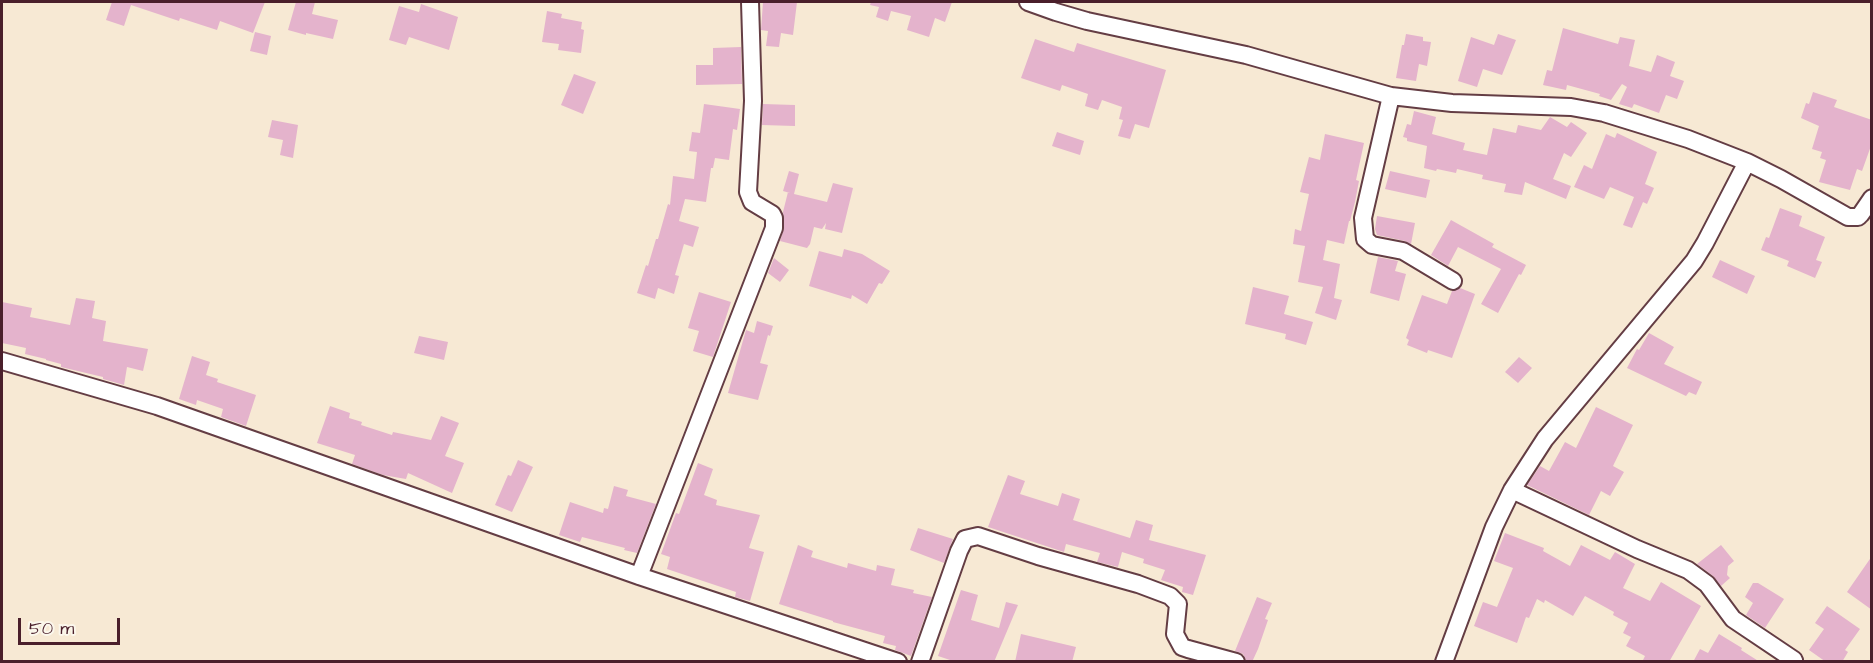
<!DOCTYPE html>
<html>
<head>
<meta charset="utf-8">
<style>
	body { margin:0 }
	#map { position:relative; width:1873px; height:663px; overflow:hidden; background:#f7e9d4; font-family:"Architects Daughter",sans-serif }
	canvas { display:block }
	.frame { position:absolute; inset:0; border:3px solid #4a1f2b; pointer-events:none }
	.scale { position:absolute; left:18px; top:618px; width:102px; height:27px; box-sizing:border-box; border:3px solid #4a1f2b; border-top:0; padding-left:8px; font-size:18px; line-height:21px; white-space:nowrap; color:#4a1f2b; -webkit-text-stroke:4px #fbf7ec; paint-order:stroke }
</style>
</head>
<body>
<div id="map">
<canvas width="1873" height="663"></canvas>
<div class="frame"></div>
<div class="scale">50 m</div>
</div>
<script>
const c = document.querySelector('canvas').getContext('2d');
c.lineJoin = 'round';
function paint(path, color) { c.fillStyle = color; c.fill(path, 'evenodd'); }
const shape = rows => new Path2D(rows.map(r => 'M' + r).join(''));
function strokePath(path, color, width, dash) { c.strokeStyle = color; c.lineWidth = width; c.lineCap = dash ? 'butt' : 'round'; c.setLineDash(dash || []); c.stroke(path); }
paint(shape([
	[112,2,265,2,253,33,220,21,217,30,180,18,179,21,131,5,124,26,106,20],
	[296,2,315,2,312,14,338,20,333,39,306,33,306,35,288,30],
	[763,2,797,2,793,35,781,33,779,47,766,46,768,31,761,30],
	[871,2,952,2,945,22,935,18,929,37,907,30,911,16,891,11,888,21,876,17,879,7,870,5],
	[421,4,458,17,449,50,409,37,406,45,389,40,399,6,419,12],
	[547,11,562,14,561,18,582,22,581,29,584,30,581,53,558,50,559,44,542,42],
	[1563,28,1618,44,1620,37,1635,40,1629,66,1651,72,1657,55,1675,62,1670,76,1684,81,1677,99,1666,95,1659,113,1634,104,1632,108,1619,104,1627,87,1622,84,1611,100,1599,96,1600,94,1567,85,1566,90,1543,85,1547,70,1552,71],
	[255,32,271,36,267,55,250,51],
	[1406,34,1423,37,1423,41,1431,42,1427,66,1419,64,1416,81,1396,78,1402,45,1404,45],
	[1498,34,1516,40,1502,75,1483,69,1477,87,1458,81,1471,37,1494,45],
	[1035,39,1074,52,1077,43,1166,70,1149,128,1135,124,1130,139,1118,136,1123,120,1119,119,1122,107,1102,100,1098,110,1085,106,1088,94,1062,85,1060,91,1021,78],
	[741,47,742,84,696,85,696,65,713,65,713,48],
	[574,74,596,82,583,114,561,105],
	[1813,92,1837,100,1834,107,1872,120,1872,143,1862,171,1857,169,1850,190,1819,182,1826,160,1820,158,1822,152,1812,149,1819,126,1801,118,1806,103,1809,104],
	[704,104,740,109,737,130,733,129,729,160,715,158,713,168,711,168,706,202,685,199,679,221,699,227,693,247,684,244,675,275,679,276,674,294,658,288,655,299,637,293,646,265,648,266,656,239,658,239,668,204,670,205,673,176,694,179,697,152,689,151,692,132,700,133],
	[763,104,795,105,795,126,762,125],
	[1414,111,1436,117,1432,134,1465,143,1463,150,1487,155,1493,128,1516,133,1518,125,1541,130,1550,117,1567,127,1571,122,1587,133,1571,157,1564,153,1553,179,1571,186,1566,199,1525,182,1522,195,1504,192,1506,184,1482,179,1483,175,1457,169,1456,173,1437,169,1436,171,1424,168,1427,146,1407,141,1407,138,1403,137,1407,124,1411,125],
	[272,120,298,125,293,158,280,155,283,140,268,137],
	[1057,132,1084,141,1080,155,1052,146],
	[1617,133,1657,152,1645,184,1654,188,1647,204,1643,202,1632,228,1623,225,1634,197,1610,187,1604,199,1574,187,1584,165,1592,169,1606,134,1615,138],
	[1325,134,1364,143,1356,180,1359,181,1355,202,1350,221,1349,221,1344,244,1327,240,1323,260,1340,264,1334,298,1342,300,1336,320,1315,313,1323,287,1298,282,1305,246,1293,244,1295,229,1301,231,1309,194,1300,192,1309,157,1320,160],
	[789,171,799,174,794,194,827,202,833,183,853,188,842,233,825,229,826,223,822,229,814,227,810,244,807,248,780,241,784,228,783,212,788,192,790,193,783,191],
	[1390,171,1430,180,1426,198,1385,189],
	[1780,208,1802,216,1799,226,1825,237,1816,260,1822,262,1815,278,1787,266,1789,261,1761,250,1766,237,1769,238],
	[1377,216,1415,223,1411,244,1405,241,1377,235,1375,229],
	[1451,220,1494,244,1492,247,1526,265,1521,275,1519,274,1498,313,1481,304,1501,269,1458,247,1448,266,1431,255],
	[844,249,862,254,890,271,882,284,879,283,867,304,852,295,851,299,809,286,819,251,842,257],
	[1378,257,1398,261,1395,271,1406,274,1399,301,1370,293],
	[774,258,789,270,780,282,768,273],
	[1720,260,1755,276,1747,294,1712,277],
	[1253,287,1289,296,1284,314,1313,322,1306,345,1285,339,1286,334,1245,324],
	[1460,288,1475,294,1452,358,1428,350,1427,353,1407,345,1409,340,1406,338,1422,295,1447,304,1452,291],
	[699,292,731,302,713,357,693,351,699,331,688,328],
	[76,298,95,301,92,318,106,321,103,341,148,349,143,371,127,367,124,385,103,379,103,377,61,367,61,364,46,360,46,359,25,354,26,348,2,343,2,302,32,308,30,317,70,325],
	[757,321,773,326,770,336,768,335,760,363,768,365,758,400,728,393,746,330,754,333],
	[1649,333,1674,347,1664,364,1702,382,1696,395,1689,392,1686,396,1627,368,1637,349,1639,350],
	[419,336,448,342,444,360,414,353],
	[192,356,210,362,206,375,218,379,217,382,256,395,246,426,221,417,223,409,197,400,196,405,179,399],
	[1519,357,1532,368,1518,383,1505,372],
	[330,406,350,413,349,418,362,422,361,425,392,435,393,432,431,440,441,416,459,423,445,456,464,463,452,493,408,473,406,479,383,475,352,464,355,455,317,443],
	[1596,407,1633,425,1613,466,1624,472,1610,496,1601,491,1589,515,1527,485,1540,466,1549,471,1565,442,1576,448],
	[518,460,533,467,512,512,495,505,508,475,511,476],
	[698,463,713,469,704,495,717,500,716,505,760,515,749,548,764,552,750,601,735,597,736,592,667,569,670,557,661,554,676,513,679,514],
	[1008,475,1025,481,1020,494,1058,506,1062,493,1080,499,1073,520,1130,538,1136,520,1153,525,1149,540,1206,555,1193,595,1182,592,1183,587,1161,580,1165,570,1143,563,1144,559,1122,552,1118,567,1097,562,1100,553,1066,544,1064,552,988,527],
	[614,486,628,490,626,496,656,504,637,553,624,550,625,548,582,537,580,542,559,535,570,502,603,513,604,508,608,509],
	[918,528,953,539,944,563,910,550],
	[1505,533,1544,548,1543,551,1570,566,1581,545,1610,560,1615,552,1635,564,1623,588,1650,601,1661,582,1701,606,1669,662,1642,662,1645,656,1626,646,1631,637,1623,633,1628,623,1613,615,1614,612,1585,596,1573,616,1545,600,1544,603,1537,599,1529,618,1526,617,1517,643,1474,626,1483,602,1497,607,1513,568,1494,561],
	[798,545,813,551,811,557,847,568,848,563,876,571,877,565,895,569,891,585,914,590,913,593,932,597,911,656,895,650,896,646,883,643,885,636,833,622,833,621,779,604],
	[1721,545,1734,561,1728,566,1727,575,1730,578,1721,586,1713,576,1697,564],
	[1872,556,1872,610,1847,592],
	[1753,583,1758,583,1784,599,1765,628,1746,615,1753,603,1745,597],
	[961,590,978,595,971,620,999,628,1006,602,1018,605,994,662,956,662,938,656],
	[1257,597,1272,603,1265,619,1268,620,1258,649,1252,662,1247,662,1243,654,1235,651],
	[1827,606,1860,629,1845,650,1848,652,1842,662,1826,662,1809,650,1824,629,1815,623],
	[1021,634,1076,647,1072,662,1015,662],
	[1719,634,1742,648,1741,650,1760,662,1693,662,1700,649,1708,653]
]), '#e4b3cc');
const minor = shape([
	[1028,2,1056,12,1087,21,1246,55,1391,96,1452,103,1571,107,1604,113,1688,139,1747,162],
	[1391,96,1363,218,1365,239,1372,245,1403,251,1453,281],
	[2,361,157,406,639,576,898,662],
	[1512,490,1637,549,1688,570,1707,584,1733,619,1794,660],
	[639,576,774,228,774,218,772,214,752,202,748,192,753,101,750,2],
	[920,662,959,551,965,539,978,536,1038,556,1138,584,1170,596,1178,604,1175,634,1182,647,1188,649,1236,662],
	[1444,662,1494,527,1512,490,1545,439,1694,261,1705,243,1747,162,1781,179,1848,217,1858,217,1861,214,1872,198]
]);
strokePath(minor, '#643d44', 20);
strokePath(minor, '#fff', 16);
</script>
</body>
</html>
